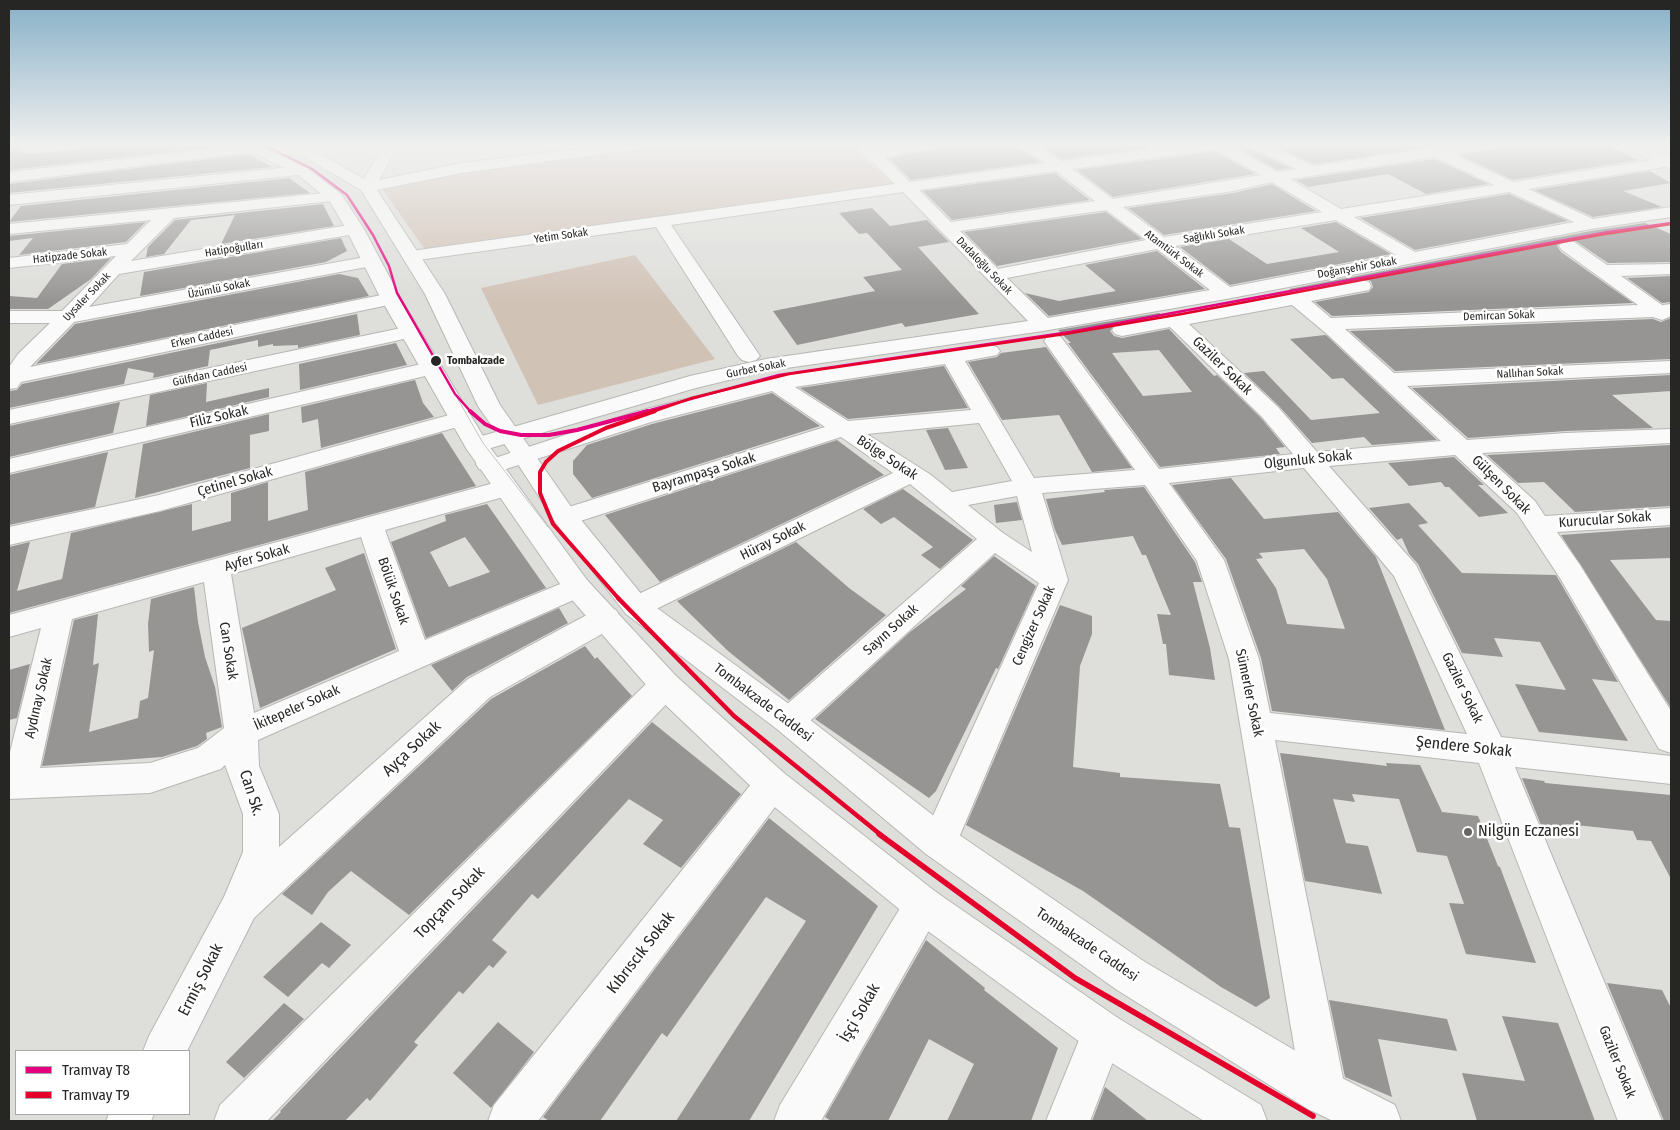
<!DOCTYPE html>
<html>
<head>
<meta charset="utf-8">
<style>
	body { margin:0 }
	#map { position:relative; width:1680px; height:1130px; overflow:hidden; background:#dededb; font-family:"Fira Sans Condensed",sans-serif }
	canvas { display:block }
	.frame { position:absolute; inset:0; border:10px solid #262624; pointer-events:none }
	.legend { position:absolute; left:15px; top:1050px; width:175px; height:65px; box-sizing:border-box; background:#fff; border:1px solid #a8a8a7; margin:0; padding:6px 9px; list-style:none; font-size:15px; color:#262624 }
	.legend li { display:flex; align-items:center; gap:10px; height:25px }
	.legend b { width:25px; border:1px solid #a8a8a7 }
</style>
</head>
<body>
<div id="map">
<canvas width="1680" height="1130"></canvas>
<div class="frame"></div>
<ul class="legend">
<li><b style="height:6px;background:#e5007d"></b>Tramvay T8</li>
<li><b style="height:6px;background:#e4002b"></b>Tramvay T9</li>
</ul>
</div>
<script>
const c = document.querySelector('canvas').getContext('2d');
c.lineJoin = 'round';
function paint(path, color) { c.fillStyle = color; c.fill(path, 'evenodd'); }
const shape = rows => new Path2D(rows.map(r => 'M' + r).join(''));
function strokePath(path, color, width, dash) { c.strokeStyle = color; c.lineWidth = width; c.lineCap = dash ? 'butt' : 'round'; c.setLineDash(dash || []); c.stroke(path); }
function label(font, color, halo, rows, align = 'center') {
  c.font = font + ' "Fira Sans Condensed",sans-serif'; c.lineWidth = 5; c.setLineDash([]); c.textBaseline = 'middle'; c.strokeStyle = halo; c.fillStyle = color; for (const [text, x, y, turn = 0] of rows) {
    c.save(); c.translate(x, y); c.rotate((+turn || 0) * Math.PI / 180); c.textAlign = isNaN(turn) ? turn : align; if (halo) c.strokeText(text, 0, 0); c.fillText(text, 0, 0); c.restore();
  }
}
paint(shape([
	[683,144,849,144,893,184,426,251,383,190,454,174,560,158],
	[635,255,715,359,538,405,481,288]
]), '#d1c2b6');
paint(shape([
	[9,144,23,144,20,149,24,153,29,154,77,150,84,148,86,144,232,145,9,170],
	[942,144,1017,144,1020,149,1040,162,911,180,889,158,938,149],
	[1038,144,1142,144,1149,148,1062,159],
	[1248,144,1251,149,1290,168,1277,170,1235,146],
	[1270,144,1450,144,1314,164],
	[1497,144,1605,144,1638,160,1513,180,1459,155,1493,149],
	[1215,151,1255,174,1113,197,1077,170],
	[249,154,272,167,9,193,9,184],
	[1435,159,1488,184,1426,194,1388,174,1308,187,1296,180],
	[1650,171,1671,183,1623,191,1662,207,1593,217,1534,190],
	[1055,173,1090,200,952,220,923,191],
	[289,178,310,193,9,222,21,206],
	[1272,184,1316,211,1164,235,1128,208,1233,193],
	[1509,194,1568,221,1415,250,1360,218],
	[323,204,334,226,221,244,235,215,191,220,164,254,146,257,148,247,175,220],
	[872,208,890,226,927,220,949,242,918,247,979,314,905,327,902,323,797,345,773,311,875,291,863,277,902,270,867,233,859,234,839,213],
	[1106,212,1142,239,997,266,964,232],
	[146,222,126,242,19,255,33,238,9,241,9,236],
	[1336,222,1391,254,1230,285,1180,247,1229,239,1267,264,1339,252,1301,228],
	[1645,223,1671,234,1671,262,1608,263,1574,240,1562,240,1557,246,1561,252,1633,303,1332,316,1315,302,1369,292,1373,287,1371,281,1362,278,1292,291,1289,289,1591,231],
	[341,238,347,251,326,262,140,296,144,272],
	[1157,251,1205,289,1049,316,1025,293,1059,301,1116,291,1085,265],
	[111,258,91,279,48,309,9,309,9,296,37,298,62,264],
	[339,274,358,278,369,296,36,364,75,324],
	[1671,276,1671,302,1662,303,1627,278],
	[1159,313,1162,315,1115,324,1110,331,1114,336,1122,338,1169,329,1214,376,1217,375,1261,418,1285,447,1276,448,1280,454,1160,467,1068,343,1071,343,1058,330],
	[1159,350,1192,392,1143,396,1112,353],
	[357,314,360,335,298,348,298,345,273,346,273,344,258,347,258,340,210,350,208,366,153,378,154,373,128,368,124,384,9,408,9,391,17,390,22,384],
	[1671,318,1671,359,1395,371,1350,331,1653,319,1661,322],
	[1325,335,1327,336,1437,440,1372,445,1364,437,1312,443,1279,406,1244,373,1264,371,1311,420,1380,413,1343,378,1332,379,1290,339],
	[396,343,407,365,300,390,299,364],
	[1046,347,1132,468,1092,472,1059,415,1002,420,968,362,997,357,1001,353],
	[944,366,968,408,848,419,800,388],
	[1671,375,1671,391,1612,395,1653,428,1566,431,1468,438,1412,388],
	[415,380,423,403,434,417,321,448,318,419,302,423,301,407],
	[207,383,206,402,269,388,269,397,146,426,150,395],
	[772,393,820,426,592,498,573,474,573,461,587,445,652,424],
	[120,402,113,433,9,457,9,426],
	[269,414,269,431,250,435,250,468,135,498,143,444],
	[948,428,968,468,945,470,926,430],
	[442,433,476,486,9,613,9,547,30,542,17,591,62,579,71,533,192,504,192,531,231,521,231,493,268,482,268,521,308,510,305,472],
	[837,440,884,475,660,582,605,515],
	[1671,445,1671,506,1575,512,1544,482,1518,483,1487,455],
	[108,452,95,507,9,525,9,475],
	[1454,457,1484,485,1478,485,1508,513,1479,517,1449,487,1445,487,1441,482,1409,486,1388,463],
	[1231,478,1264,519,1338,512,1376,557,1445,730,1272,711,1261,658,1226,559,1172,485],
	[1304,549,1327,579,1345,629,1287,624,1276,588,1256,559,1263,558,1259,553],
	[1144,487,1195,562,1202,582,1193,582,1210,648,1215,680,1169,675,1166,644,1163,644,1157,614,1171,615,1146,555,1142,555,1133,536,1062,545,1055,530,1046,499,1105,492,1104,490],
	[903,489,973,540,940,569,921,555,933,547,894,517,881,524,863,509],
	[1017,502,1022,520,996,523,994,505],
	[1409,503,1428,523,1418,525,1462,573,1556,575,1618,682,1592,679,1628,741,1539,732,1515,684,1566,690,1540,642,1494,638,1503,657,1462,653,1418,564,1409,554,1402,538,1397,540,1369,508],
	[487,504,546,588,426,638,391,542,446,521,445,515],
	[465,537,490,572,449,587,430,552],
	[1671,527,1671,558,1610,560,1656,620,1671,621,1671,708,1561,535],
	[796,542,849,588,886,615,789,700,728,651,677,601],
	[364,553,396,649,260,708,242,628,336,590,325,568],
	[994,556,1036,586,998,669,996,668,936,791,929,798,815,719,910,632,966,589,961,586],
	[194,587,198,622,205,657,215,687,222,727,206,733,207,739,197,746,162,757,42,766,74,620,98,614,93,665,99,663,89,732,138,718,140,701,148,698,154,650,149,652,148,624,151,599],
	[1060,605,1092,616,1092,634,1080,666,1073,767,1120,773,1120,777,1220,784,1229,827,1240,828,1270,998,1256,1007,1221,987,1083,891,966,825],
	[559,608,568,623,467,677,452,691,431,665],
	[585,646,595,659,597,657,632,696,409,915,351,871,328,892,312,915,282,894,491,699],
	[30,664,17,718,9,720,9,670],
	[652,722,741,794,681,868,643,844,663,820,629,799,538,899,532,894,492,940,507,952,493,968,489,965,463,994,459,991,414,1042,418,1045,370,1101,367,1098,345,1121,272,1121,281,1112,280,1111],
	[1280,753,1387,766,1386,763,1420,765,1442,812,1478,816,1498,866,1500,867,1536,963,1466,954,1449,903,1464,904,1447,856,1417,852,1399,799,1352,794,1355,802,1333,799,1346,843,1368,846,1382,894,1305,881],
	[1522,778,1544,781,1545,783,1671,795,1671,879,1651,841,1637,840,1633,831,1566,824,1570,833,1543,830],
	[769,818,878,906,749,1121,676,1121,806,921,766,897,667,1037,662,1033,600,1121,549,1121,543,1117],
	[321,922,351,945,329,968,322,963,288,997,263,977],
	[926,940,985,988,984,990,1058,1048,1031,1121,947,1121,974,1064,929,1039,888,1121,831,1121,825,1117],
	[1607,983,1662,990,1671,1008,1671,1121,1664,1121],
	[1329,1000,1447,1019,1457,1051,1378,1039,1392,1097,1345,1077],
	[284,1003,304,1019,244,1078,226,1062],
	[1502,1016,1558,1023,1595,1121,1477,1121,1462,1073,1525,1081],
	[498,1022,534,1052,491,1108,453,1073],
	[1105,1087,1148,1121,1092,1121]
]), '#969594');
const minor = shape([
	[31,144,84,144,82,147,77,148,29,152,24,151,22,148,24,145,31,144],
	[256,144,261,145,263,148,261,151,9,182,9,172,256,144],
	[385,144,399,144,379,180,461,163,618,144,655,144,653,147,648,148,461,173,367,192,361,190,359,187,385,144],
	[854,144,869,144,877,149,910,144,940,144,938,147,933,148,885,157,910,182,1045,163,1021,147,1019,144,1035,144,1062,161,1189,144,1228,144,1277,172,1296,169,1252,147,1250,144,1267,144,1314,166,1435,147,1463,144,1495,144,1493,147,1488,148,1453,154,1513,182,1651,160,1625,147,1623,144,1640,144,1671,157,1671,168,1664,167,1528,189,1593,219,1671,207,1671,217,1591,229,1226,299,1043,331,766,371,696,388,538,434,491,448,486,453,478,455,470,453,466,448,475,438,690,376,766,359,1028,321,903,192,671,225,760,356,756,360,749,362,742,360,738,356,656,227,411,261,405,260,402,256,405,252,411,251,895,184,854,144],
	[1215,149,1261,175,1113,199,1072,169,1215,149],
	[1435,157,1494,185,1341,209,1290,179,1435,157],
	[1056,171,1095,201,951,222,919,190,1056,171],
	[1272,182,1322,212,1164,237,1123,207,1233,191,1272,182],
	[1509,192,1574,222,1415,252,1354,217,1509,192],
	[1106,210,1146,240,998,269,960,231,1106,210],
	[1336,220,1396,255,1230,287,1175,246,1336,220],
	[1157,249,1210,290,1048,318,1007,278,1157,249],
	[302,166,307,168,310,171,307,174,9,205,9,195,302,166],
	[335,192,341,194,343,197,341,200,174,218,131,261,355,224,361,225,364,229,361,233,119,274,89,307,371,256,377,257,380,261,377,265,74,322,30,367,391,293,398,295,401,299,398,303,21,382,17,388,9,389,9,367,18,354,50,323,9,323,9,311,62,311,116,256,9,268,9,258,127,244,151,220,9,234,9,224,335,192],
	[1568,241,1574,242,1607,265,1671,264,1671,274,1621,276,1662,305,1671,304,1671,316,1662,320,1653,317,1345,329,1394,373,1671,361,1671,373,1407,386,1467,440,1566,433,1671,429,1671,443,1482,453,1535,501,1545,516,1671,508,1671,525,1557,532,1580,565,1671,711,1671,753,1659,749,1560,578,1517,513,1455,455,1329,466,1416,565,1501,737,1671,756,1671,784,1515,767,1662,1121,1618,1121,1479,763,1275,740,1346,1093,1340,1109,1324,1115,1308,1109,1302,1093,1229,659,1197,561,1145,485,1042,493,1068,580,952,854,939,858,926,854,921,842,1039,583,995,553,800,730,789,734,778,730,773,721,778,712,977,539,910,484,646,614,636,617,626,614,622,607,626,600,893,473,841,437,574,523,565,526,556,523,552,517,556,511,825,427,772,391,651,422,500,471,479,469,476,464,479,459,498,457,635,412,775,376,990,345,997,347,1000,351,997,355,965,361,1034,478,1135,470,1044,341,1047,337,1054,335,1061,337,1159,469,1293,454,1262,417,1170,327,1122,336,1115,334,1112,330,1115,326,1362,280,1369,282,1371,286,1369,290,1311,301,1331,318,1638,305,1562,250,1559,246,1562,242,1568,241],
	[1292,305,1328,335,1441,441,1317,452,1278,407,1189,324,1292,305],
	[945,364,971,410,848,421,795,387,945,364],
	[979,423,1012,481,952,492,931,475,867,434,979,423],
	[1304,468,1394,576,1467,734,1270,713,1259,659,1224,560,1169,483,1304,468],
	[1017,496,1032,552,1003,533,968,505,1017,496],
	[411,326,418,328,421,332,418,336,9,424,9,410,411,326],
	[430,362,438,363,441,368,438,373,9,473,9,459,430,362],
	[460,412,468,414,471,419,468,424,160,511,9,545,9,527,159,495,460,412],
	[505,480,514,482,518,488,514,494,385,530,425,640,577,577,587,580,591,587,587,594,258,740,259,766,279,814,279,847,468,679,596,610,606,607,616,610,621,618,616,626,490,697,254,918,187,1051,143,1051,149,1036,224,897,243,852,243,814,225,765,221,769,150,793,9,799,9,756,41,628,9,637,9,615,505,480],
	[361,537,399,651,254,713,231,574,361,537],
	[204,582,224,728,198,748,150,763,40,768,72,619,204,582],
	[665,673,676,676,681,685,676,694,267,1121,214,1121,220,1105,654,676,665,673],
	[772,769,784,773,789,784,784,795,538,1121,488,1121,494,1105,760,773,772,769],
	[923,887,936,892,942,905,936,918,821,1121,774,1121,780,1105,910,892,923,887],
	[1103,1012,1118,1018,1124,1033,1090,1121,1046,1121,1088,1018,1103,1012],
	[109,1114,154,1114,151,1121,106,1121,109,1114]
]);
const major = shape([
	[239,144,256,144,307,168,341,194,364,229,401,299,489,446,587,580,676,676,784,773,936,892,1118,1018,1261,1105,1267,1121,1204,1121,1088,1048,910,918,760,795,654,694,567,594,466,448,381,299,346,229,329,200,297,174,241,147,239,144],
	[285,144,302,144,373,184,445,294,500,405,574,511,646,600,800,712,952,830,1145,962,1340,1077,1395,1105,1401,1121,1333,1121,1308,1109,1117,990,926,854,778,730,626,614,556,523,514,458,478,406,425,294,361,190,287,147,285,144]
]);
strokePath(minor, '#b7b7b5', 2);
strokePath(major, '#b7b7b5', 2);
paint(minor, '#fafafa');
paint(major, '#fafafa');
strokePath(shape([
	[455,394,483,443,548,527]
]), '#c6c6c5', 1);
strokePath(shape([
	[262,144,312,169,347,195,373,235,389,266,397,293,455,394,471,412],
	[643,412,779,375,1070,332,1608,232,1671,223]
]), '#e5007d', 2.5);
strokePath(shape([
	[470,411,485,424,500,431,521,435,549,435,577,430,648,411]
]), '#e5007d', 4);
strokePath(shape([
	[652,412,692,398,789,374,1065,334,1182,314,1599,235,1671,224]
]), '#e4002b', 2.5);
strokePath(shape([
	[619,599,553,524,540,493,540,472,546,462,558,451,606,428,655,411]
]), '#e4002b', 4);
strokePath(shape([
	[618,598,734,716,881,835]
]), '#e4002b', 4.5);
strokePath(shape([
	[879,834,1075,978,1313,1116]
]), '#e4002b', 5.5);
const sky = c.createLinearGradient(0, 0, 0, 302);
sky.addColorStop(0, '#87b0c8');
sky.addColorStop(0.48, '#f0f0ef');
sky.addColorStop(1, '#f0f0ef00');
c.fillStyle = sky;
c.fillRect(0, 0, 1680, 302);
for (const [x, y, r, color] of [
	[436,361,6,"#262624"],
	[1468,832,5,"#666664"]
]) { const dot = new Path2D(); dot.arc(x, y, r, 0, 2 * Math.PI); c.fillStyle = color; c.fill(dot); strokePath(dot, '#fff', 2); }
label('11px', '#262624', '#fff', [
	["Sağlıklı Sokak",1214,235,-9],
	["Yetim Sokak",561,236,-8],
	["Hatipoğulları",234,249,-9],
	["Atamtürk Sokak",1174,254,37],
	["Hatipzade Sokak",70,256,-6],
	["Dadaloğlu Sokak",984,266,46],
	["Doğanşehir Sokak",1357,268,-10],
	["Üzümlü Sokak",219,289,-11],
	["Uysaler Sokak",87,297,-46],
	["Demircan Sokak",1499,316,-2],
	["Erken Caddesi",202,338,-12],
	["Gurbet Sokak",756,369,-11],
	["Nallıhan Sokak",1530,373,-3],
	["Gülfidan Caddesi",210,375,-12]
]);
label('bold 11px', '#262624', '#fff', [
	["Tombakzade",447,361]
], 'left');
label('14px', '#262624', '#fff', [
	["Gaziler Sokak",1222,366,44],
	["Filiz Sokak",219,417,-13],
	["Bölge Sokak",887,458,33],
	["Olgunluk Sokak",1308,460,-6],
	["Bayrampaşa Sokak",704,473,-17],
	["Çetinel Sokak",235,482,-16],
	["Gülşen Sokak",1501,485,45],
	["Kurucular Sokak",1605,520,-4],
	["Hüray Sokak",773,541,-26],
	["Ayfer Sokak",257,558,-16],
	["Bölük Sokak",393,591,71],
	["Cengizer Sokak",1034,626,-66],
	["Sayın Sokak",891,630,-42],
	["Can Sokak",228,651,81],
	["Gaziler Sokak",1462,688,64],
	["Sümerler Sokak",1249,693,78],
	["Aydınay Sokak",39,698,-77],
	["Tombakzade Caddesi",763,703,37],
	["İkitepeler Sokak",297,708,-24],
	["Tombakzade Caddesi",1087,945,34],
	["Gaziler Sokak",1617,1062,68]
]);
label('16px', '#262624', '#fff', [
	["Şendere Sokak",1464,747,6],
	["Ayça Sokak",412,749,-43],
	["Can Sk.",251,793,72],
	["Topçam Sokak",450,903,-46],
	["Kıbrıscık Sokak",641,953,-52],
	["Ermiş Sokak",201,980,-63],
	["İşçi Sokak",860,1013,-60]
]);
label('16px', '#262624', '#fff', [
	["Nilgün Eczanesi",1478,832]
], 'left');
</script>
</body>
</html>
